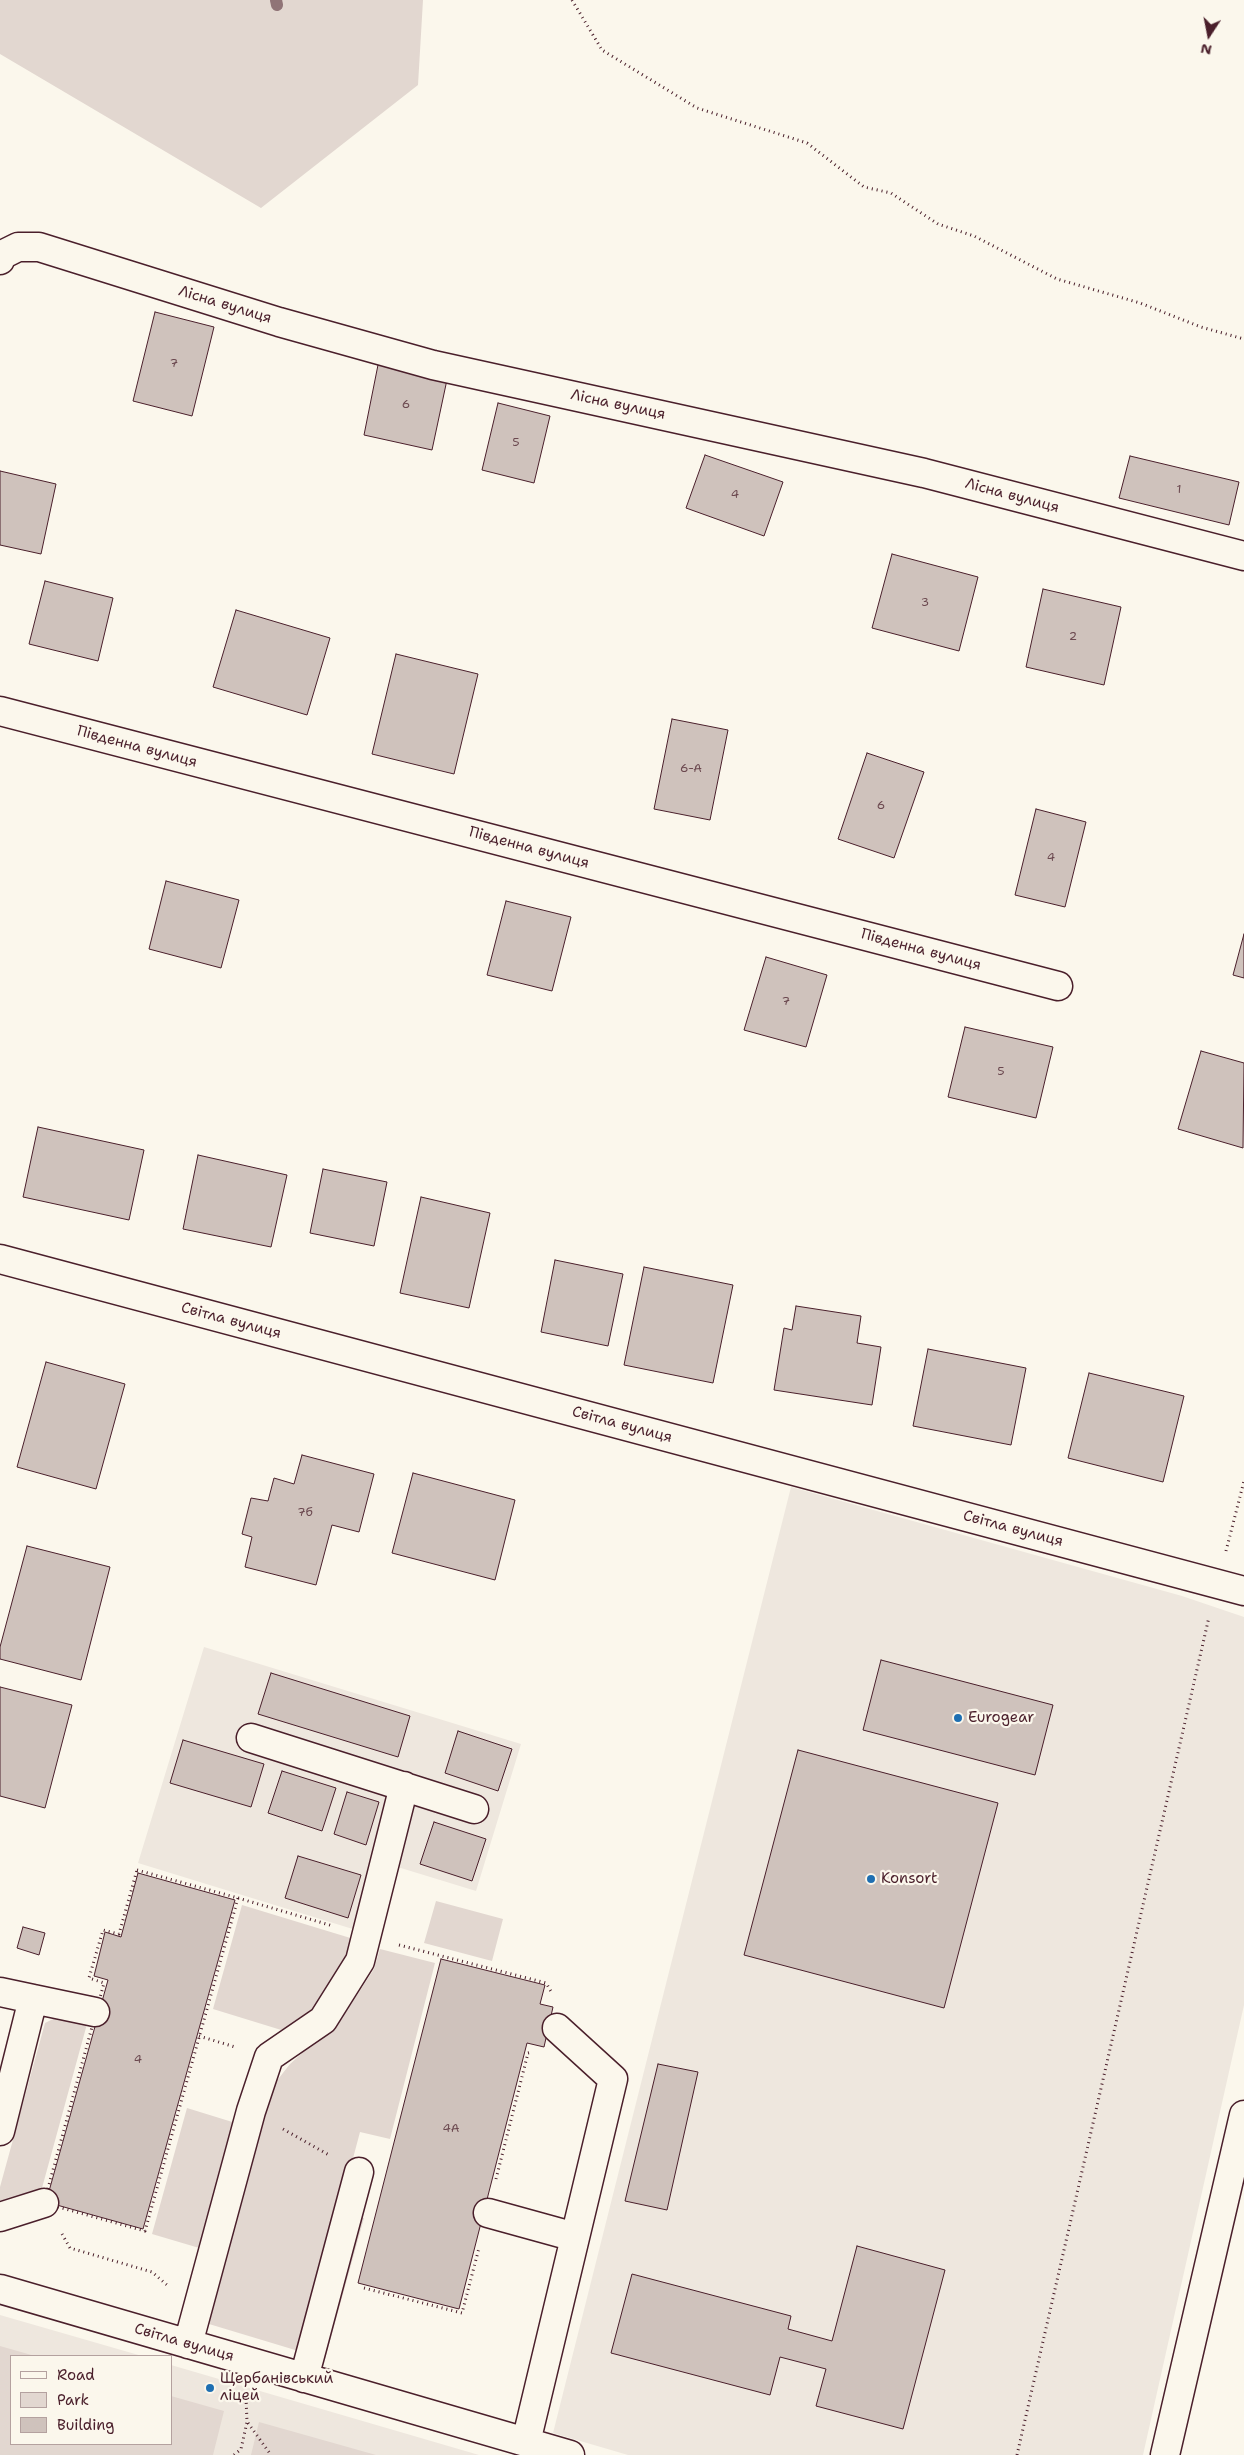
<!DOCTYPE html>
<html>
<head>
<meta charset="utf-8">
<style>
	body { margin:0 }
	#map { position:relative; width:1244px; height:2455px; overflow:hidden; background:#fbf7ec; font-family:"Shantell Sans",sans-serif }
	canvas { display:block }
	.legend { position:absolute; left:10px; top:2355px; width:162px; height:90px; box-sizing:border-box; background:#fbf7ec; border:1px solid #b4a19f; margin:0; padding:6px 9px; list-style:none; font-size:15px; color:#4a1f2b }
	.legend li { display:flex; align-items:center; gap:10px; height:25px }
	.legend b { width:25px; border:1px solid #b4a19f }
	.north { position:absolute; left:1184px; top:10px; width:50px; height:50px; -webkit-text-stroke:4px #fbf7ec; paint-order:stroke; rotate:191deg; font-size:14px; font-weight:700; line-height:20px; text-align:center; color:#4a1f2b }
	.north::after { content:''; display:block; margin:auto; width:18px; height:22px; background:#4a1f2b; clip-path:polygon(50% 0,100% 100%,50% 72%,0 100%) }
</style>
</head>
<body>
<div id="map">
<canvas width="1244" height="2455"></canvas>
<ul class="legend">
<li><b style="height:6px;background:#fbf7ec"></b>Road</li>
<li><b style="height:14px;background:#e2d7d0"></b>Park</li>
<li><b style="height:14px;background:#cfc2bc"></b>Building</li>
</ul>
<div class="north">N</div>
</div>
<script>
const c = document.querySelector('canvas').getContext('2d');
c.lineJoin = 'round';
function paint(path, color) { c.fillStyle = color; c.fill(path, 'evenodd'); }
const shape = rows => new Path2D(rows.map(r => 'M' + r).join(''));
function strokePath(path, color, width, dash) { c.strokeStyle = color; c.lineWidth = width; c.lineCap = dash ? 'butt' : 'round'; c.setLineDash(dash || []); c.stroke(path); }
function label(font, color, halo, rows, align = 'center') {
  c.font = font + ' "Shantell Sans",sans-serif'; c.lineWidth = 4.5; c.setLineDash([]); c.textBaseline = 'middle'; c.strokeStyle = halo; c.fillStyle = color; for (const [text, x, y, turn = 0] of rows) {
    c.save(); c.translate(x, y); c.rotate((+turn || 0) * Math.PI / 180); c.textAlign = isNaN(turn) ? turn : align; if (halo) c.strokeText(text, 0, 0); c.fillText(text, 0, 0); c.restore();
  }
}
paint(shape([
	[791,1487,1182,1596,1244,1617,1244,2005,1143,2455,628,2455,553,2433],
	[204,1647,521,1744,476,1891,378,1861,356,1930,138,1863],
	[0,2315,142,2356,11,2356,11,2444,171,2444,171,2365,479,2455,0,2455]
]), '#eee7de');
paint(shape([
	[0,0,423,0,418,85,261,208,0,54],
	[436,1901,503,1919,492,1961,424,1943],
	[242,1905,357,1940,328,1997,291,2033,213,2009],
	[380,1949,435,1963,390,2139,360,2132,339,2211,364,2218,325,2359,209,2324,272,2087,290,2064,344,2015,374,1969],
	[57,2017,87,2024,42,2188,0,2202,0,2187,45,2023],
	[187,2108,242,2125,206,2250,152,2234],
	[0,2346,35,2356,11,2356,11,2444,171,2444,171,2396,224,2411,213,2455,0,2455],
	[259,2422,376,2455,251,2455]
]), '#e2d7d0');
strokePath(shape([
	[276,0,277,5]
]), '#907477', 12);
const building = shape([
	[155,312,214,327,192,416,133,401,155,312],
	[379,360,448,375,432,450,364,435,379,360],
	[498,403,550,416,534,483,482,470,498,403],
	[705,455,783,482,764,536,686,508,705,455],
	[1130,456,1239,482,1229,525,1119,498,1130,456],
	[0,471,56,484,41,554,0,545,0,471],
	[892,554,978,577,959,651,872,628,892,554],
	[45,581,113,598,98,661,29,644,45,581],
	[1043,589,1121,607,1104,685,1026,667,1043,589],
	[236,610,330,638,307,715,213,687,236,610],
	[396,654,478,674,454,774,372,754,396,654],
	[672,719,728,730,710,820,654,809,672,719],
	[867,753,924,772,894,858,838,839,867,753],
	[1036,809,1086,822,1065,907,1015,895,1036,809],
	[166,881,239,900,221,968,149,949,166,881],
	[506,901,571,917,552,991,487,975,506,901],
	[1244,934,1244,978,1233,975,1244,934],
	[766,957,827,975,806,1047,744,1030,766,957],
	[965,1027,1053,1047,1036,1118,948,1097,965,1027],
	[1201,1051,1244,1063,1243,1148,1178,1129,1201,1051],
	[38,1127,144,1150,129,1220,23,1197,38,1127],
	[198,1155,287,1175,271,1247,183,1229,198,1155],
	[323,1169,387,1182,374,1246,310,1233,323,1169],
	[421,1197,490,1213,469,1308,400,1293,421,1197],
	[555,1260,623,1274,608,1346,541,1332,555,1260],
	[644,1267,733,1285,713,1383,624,1365,644,1267],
	[796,1306,861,1316,857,1343,881,1347,872,1405,774,1390,784,1328,792,1330,796,1306],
	[928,1349,1026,1368,1011,1445,913,1426,928,1349],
	[46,1362,125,1384,96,1489,17,1467,46,1362],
	[1089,1373,1184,1396,1163,1482,1068,1458,1089,1373],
	[302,1455,374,1474,359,1532,332,1525,316,1585,245,1567,252,1537,242,1534,251,1498,268,1501,274,1478,294,1484,302,1455],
	[413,1473,515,1500,495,1580,392,1553,413,1473],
	[27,1546,110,1567,81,1680,0,1659,0,1647,27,1546],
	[881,1660,1053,1705,1035,1775,863,1730,881,1660],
	[271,1673,410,1716,398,1757,258,1714,271,1673],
	[0,1687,72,1705,45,1808,0,1796,0,1687],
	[458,1731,512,1749,498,1791,445,1773,458,1731],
	[183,1740,264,1764,251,1807,170,1783,183,1740],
	[798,1750,998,1803,944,2008,744,1955,798,1750],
	[282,1771,336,1788,322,1831,268,1813,282,1771],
	[347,1792,379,1802,366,1845,334,1834,347,1792],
	[434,1822,486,1839,472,1881,420,1864,434,1822],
	[298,1856,361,1875,348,1918,285,1898,298,1856],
	[138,1873,235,1900,143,2229,46,2202,108,1980,94,1976,105,1932,121,1937,138,1873],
	[23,1927,45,1933,39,1955,17,1948,23,1927],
	[441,1959,545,1985,540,2004,553,2007,544,2047,527,2043,459,2309,358,2283,441,1959],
	[658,2064,698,2072,667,2210,625,2201,658,2064],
	[857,2246,945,2270,903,2429,816,2406,826,2369,780,2357,770,2395,611,2353,632,2274,791,2316,788,2329,832,2341,857,2246]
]);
paint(building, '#cfc2bc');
strokePath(building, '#4a1f2b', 1);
const minor = shape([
	[0,260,2,255,18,247,39,247,279,322,433,365,924,473,1244,556],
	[0,711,1058,986],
	[0,1259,1244,1591],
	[251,1738,474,1809],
	[0,1992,33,1999,0,2131],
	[33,1999,95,2012],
	[488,2213,575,2237],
	[0,2217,44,2203],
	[0,2289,570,2455],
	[188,2344,251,2111,269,2057,323,2020,360,1961,404,1786],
	[304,2378,359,2172],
	[526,2442,613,2079,557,2028],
	[1165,2455,1244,2115]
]);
strokePath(minor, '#4a1f2b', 31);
strokePath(shape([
	[572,0,602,50,697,108,807,143,864,187,891,193,938,224,974,236,1057,279,1140,303,1201,327,1244,339],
	[1226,1551,1244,1481],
	[137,1870,238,1898,145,2231,44,2203,104,1983,89,1978,103,1930,119,1934,137,1870],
	[238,1898,333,1926],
	[399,1945,546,1983,552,1993],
	[199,2036,235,2047],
	[283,2129,329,2155],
	[496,2179,528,2053,532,2052],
	[62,2234,70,2248,152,2272,167,2285],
	[364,2288,462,2313,479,2248],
	[248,2423,271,2455],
	[234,2455,241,2449,247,2422,246,2397],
	[1017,2455,1209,1617]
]), '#4a1f2b', 3, [1, 4]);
strokePath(minor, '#fbf7ec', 28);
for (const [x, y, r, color] of [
	[958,1718,5,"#1f6fb2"],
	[871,1879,5,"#1f6fb2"],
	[210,2388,5,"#1f6fb2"]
]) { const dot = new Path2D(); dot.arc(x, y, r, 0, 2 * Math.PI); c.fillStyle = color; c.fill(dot); strokePath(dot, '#fbf7ec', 2); }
label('12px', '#6b484f', null, [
	["7",174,364],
	["6",406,405],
	["5",516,443],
	["1",1179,490],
	["4",735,495],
	["3",925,603],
	["2",1073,637],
	["6-А",691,769],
	["6",881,806],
	["4",1051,858],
	["7",786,1002],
	["5",1001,1072],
	["7б",305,1513],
	["4",138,2060],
	["4А",451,2129]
]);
label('15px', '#4a1f2b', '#fbf7ec', [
	["Лісна вулиця",225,305,17],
	["Лісна вулиця",618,405,12],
	["Лісна вулиця",1012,496,15],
	["Південна вулиця",137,747,15],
	["Південна вулиця",529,848,15],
	["Південна вулиця",921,950,15],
	["Світла вулиця",231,1321,15],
	["Світла вулиця",622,1425,15],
	["Світла вулиця",1013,1529,15],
	["Світла вулиця",184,2343,16]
]);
label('15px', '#4a1f2b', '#fbf7ec', [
	["Eurogear",968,1718],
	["Konsort",881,1879],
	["Щербанівський",220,2379],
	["ліцей",220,2396]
], 'left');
</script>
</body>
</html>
